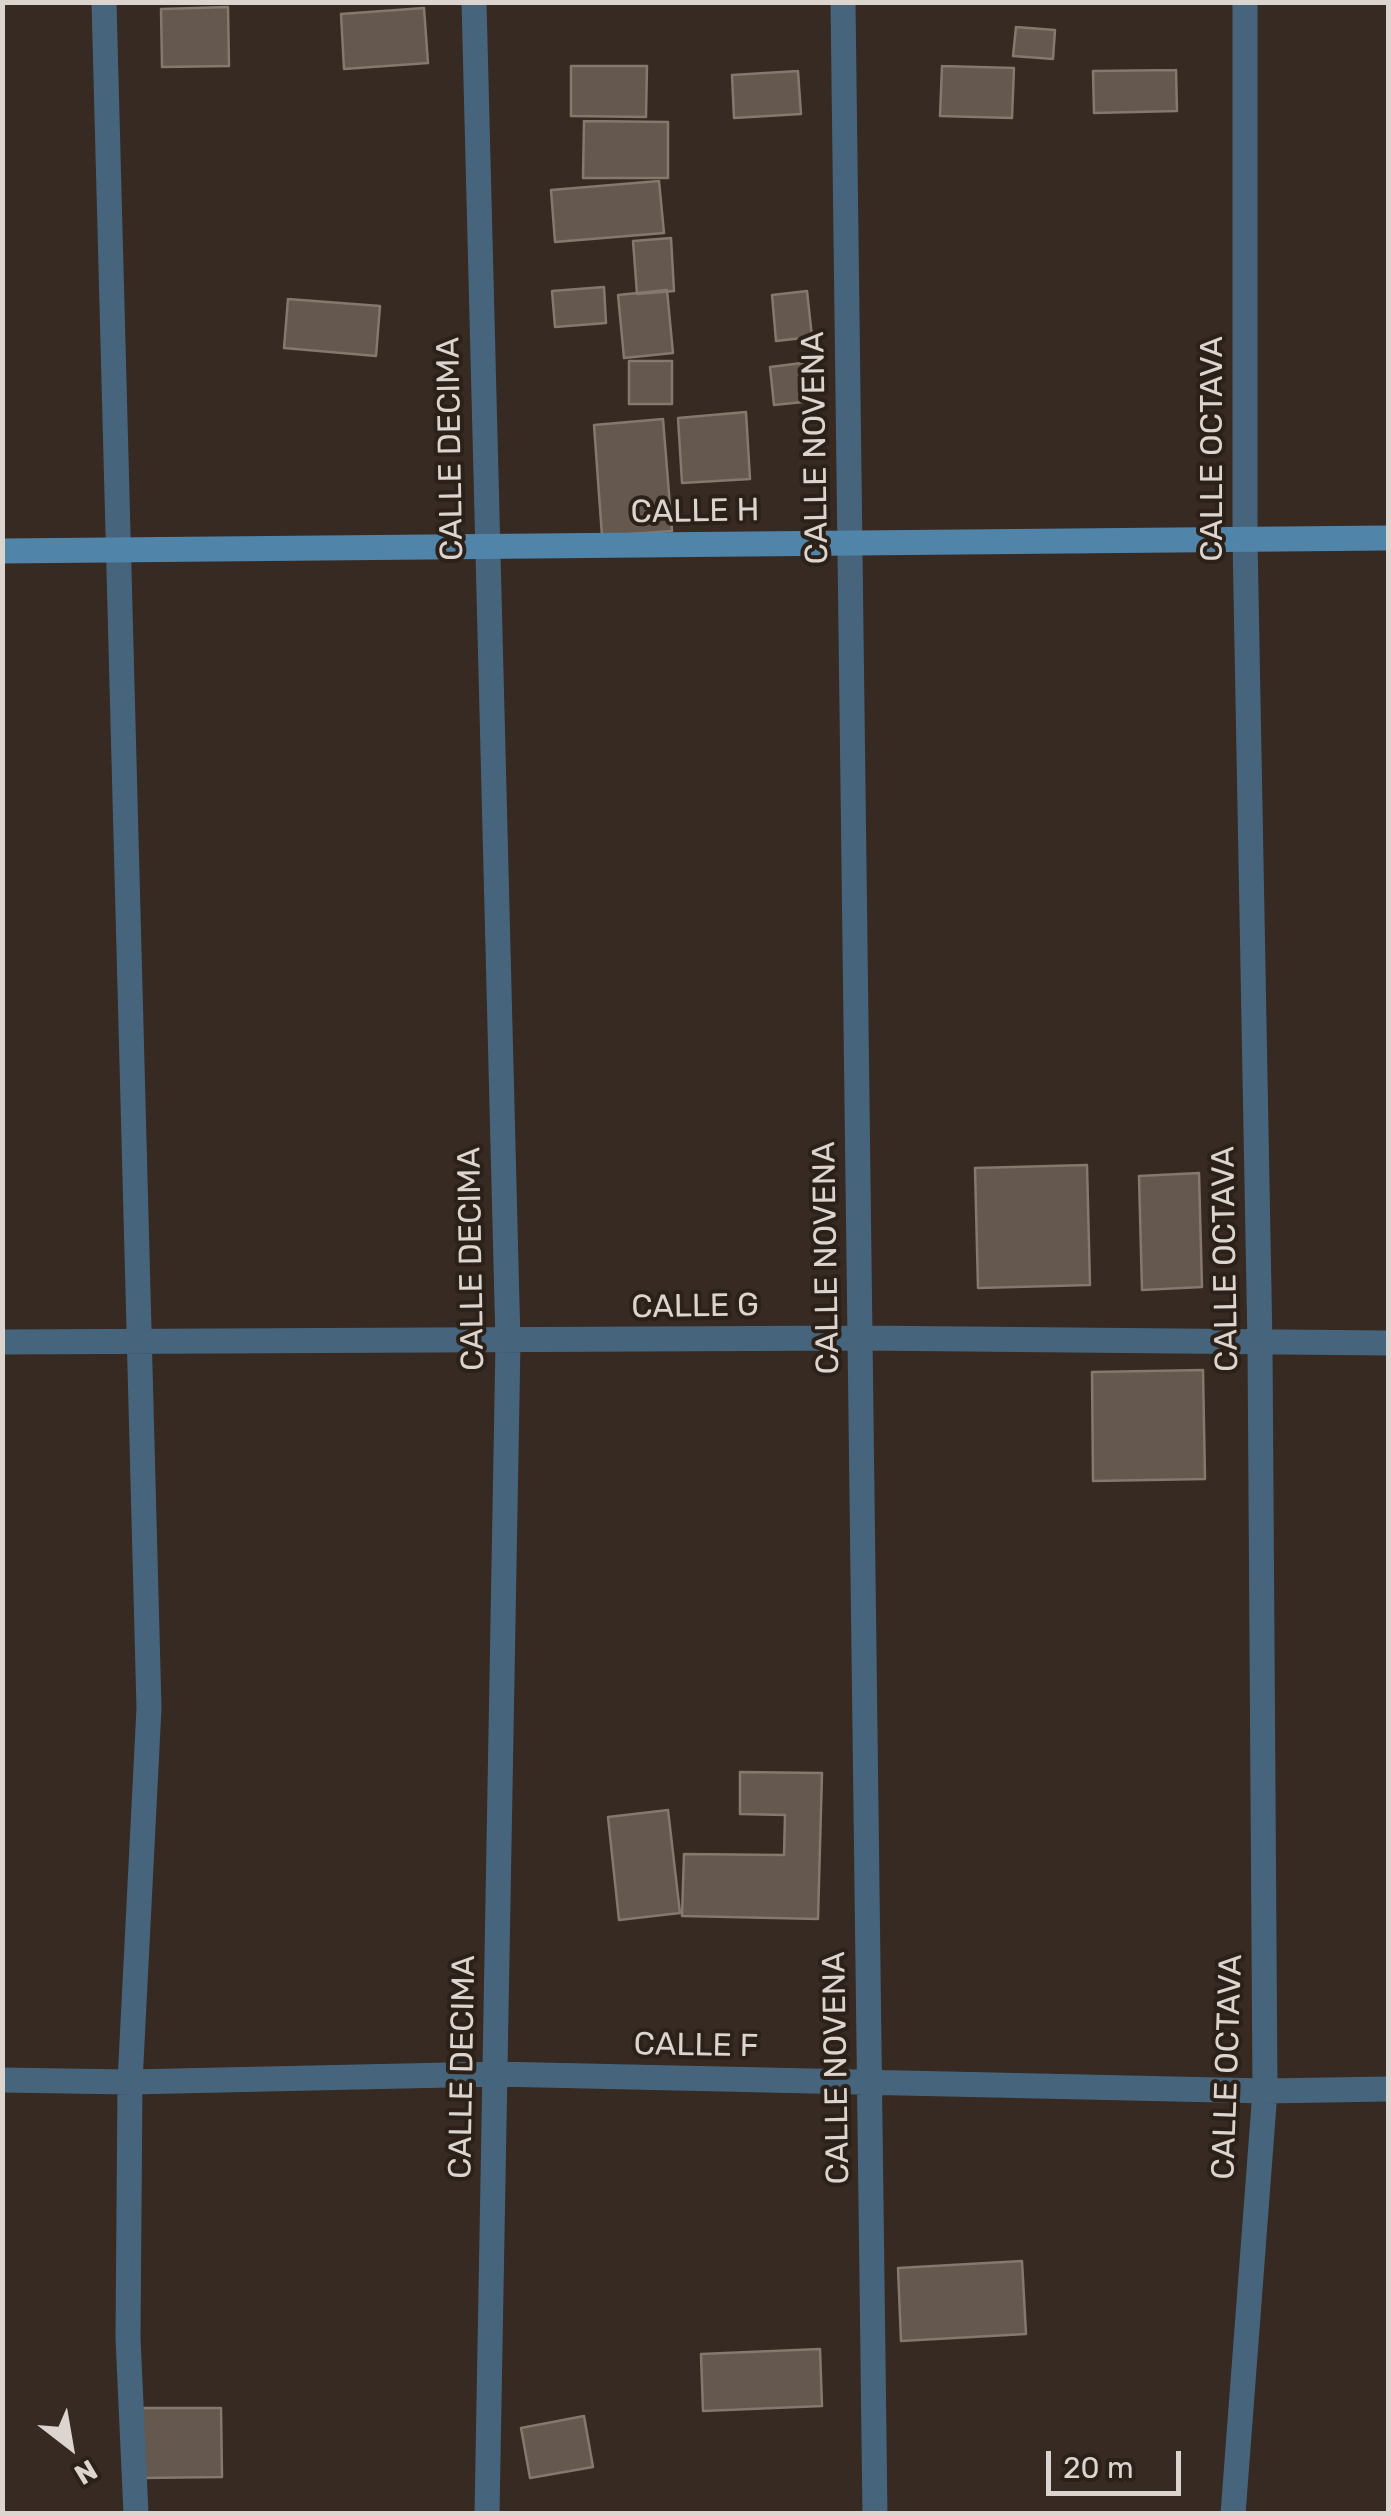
<!DOCTYPE html>
<html>
<head>
<meta charset="utf-8">
<style>
	body { margin:0 }
	#map { position:relative; width:1391px; height:2516px; overflow:hidden; background:#362a22; font-family:Rubik,sans-serif }
	canvas { display:block }
	.frame { position:absolute; inset:0; border:5px solid #dcd4ce; pointer-events:none }
	.north { position:absolute; left:20px; top:2396px; width:100px; height:100px; -webkit-text-stroke:8px #2c2118; paint-order:stroke; rotate:149deg; font-size:28px; font-weight:700; line-height:40px; text-align:center; color:#dcd4ce }
	.north::after { content:''; display:block; margin:auto; width:35px; height:45px; background:#dcd4ce; clip-path:polygon(50% 0,100% 100%,50% 72%,0 100%) }
	.scale { position:absolute; left:1046px; top:2451px; width:135px; height:45px; box-sizing:border-box; border:5px solid #dcd4ce; border-top:0; padding-left:12px; font-size:30px; line-height:35px; white-space:nowrap; color:#dcd4ce; -webkit-text-stroke:8px #2c2118; paint-order:stroke }
</style>
</head>
<body>
<div id="map">
<canvas width="1391" height="2516"></canvas>
<div class="frame"></div>
<div class="north">N</div>
<div class="scale">20 m</div>
</div>
<script>
const c = document.querySelector('canvas').getContext('2d');
c.lineJoin = 'round';
function paint(path, color) { c.fillStyle = color; c.fill(path, 'evenodd'); }
const shape = rows => new Path2D(rows.map(r => 'M' + r).join(''));
function strokePath(path, color, width, dash) { c.strokeStyle = color; c.lineWidth = width; c.lineCap = dash ? 'butt' : 'round'; c.setLineDash(dash || []); c.stroke(path); }
function label(font, color, halo, rows, align = 'center') {
  c.font = font + ' Rubik,sans-serif'; c.lineWidth = 8; c.setLineDash([]); c.textBaseline = 'middle'; c.strokeStyle = halo; c.fillStyle = color; for (const [text, x, y, turn = 0] of rows) {
    c.save(); c.translate(x, y); c.rotate((+turn || 0) * Math.PI / 180); c.textAlign = isNaN(turn) ? turn : align; if (halo) c.strokeText(text, 0, 0); c.fillText(text, 0, 0); c.restore();
  }
}
const building = shape([
	[228,7,229,66,162,67,161,9,228,7],
	[424,8,428,63,344,69,341,14,424,8],
	[1016,27,1055,30,1053,59,1013,56,1016,27],
	[571,66,647,66,646,117,571,116,571,66],
	[942,66,1014,68,1012,118,940,116,942,66],
	[1176,70,1177,111,1094,113,1093,71,1176,70],
	[798,71,801,114,734,118,732,75,798,71],
	[584,121,668,122,668,178,583,178,584,121],
	[659,181,664,233,555,242,551,190,659,181],
	[671,238,674,291,637,294,633,241,671,238],
	[604,287,606,323,555,327,552,291,604,287],
	[667,290,673,353,624,358,618,295,667,290],
	[807,291,812,337,776,341,772,295,807,291],
	[288,299,380,306,376,356,284,348,288,299],
	[629,361,672,361,672,404,629,404,629,361],
	[810,362,813,401,774,405,770,367,810,362],
	[746,412,750,479,682,483,678,418,746,412],
	[663,419,672,531,602,536,594,425,663,419],
	[1087,1165,1090,1285,978,1288,975,1168,1087,1165],
	[1199,1173,1202,1287,1142,1290,1139,1176,1199,1173],
	[1203,1370,1205,1479,1093,1481,1092,1372,1203,1370],
	[740,1772,822,1773,818,1919,682,1916,684,1854,784,1855,785,1815,740,1814,740,1772],
	[668,1810,680,1913,619,1920,608,1817,668,1810],
	[1022,2261,1026,2334,901,2341,898,2268,1022,2261],
	[820,2349,822,2406,703,2411,701,2354,820,2349],
	[142,2408,221,2408,222,2477,142,2478,142,2408],
	[584,2416,593,2467,530,2478,521,2428,584,2416]
]);
paint(building, '#65584e');
strokePath(building, '#85786d', 2.5);
strokePath(shape([
	[104,2,149,1708,130,2082,128,2338,136,2514],
	[474,2,508,1342,487,2514],
	[843,2,875,2514],
	[2,1342,860,1338,1388,1343],
	[2,2080,130,2082,495,2074,1265,2091,1388,2089],
	[1233,2514,1265,2091,1260,1344,1245,539,1245,2]
]), '#46657d', 25);
strokePath(shape([
	[2,551,1388,538]
]), '#5184a9', 25);
label('32px', '#dcd4ce', '#2c2118', [
	["CALLE NOVENA",816,448,-91],
	["CALLE DECIMA",451,449,-91],
	["CALLE OCTAVA",1213,449,-90],
	["CALLE H",695,512,-1],
	["CALLE NOVENA",827,1258,-91],
	["CALLE DECIMA",472,1259,-91],
	["CALLE OCTAVA",1226,1259,-91],
	["CALLE G",695,1307,-1],
	["CALLE F",696,2046,1],
	["CALLE DECIMA",463,2067,-89],
	["CALLE OCTAVA",1228,2067,-88],
	["CALLE NOVENA",837,2068,-91]
]);
</script>
</body>
</html>
